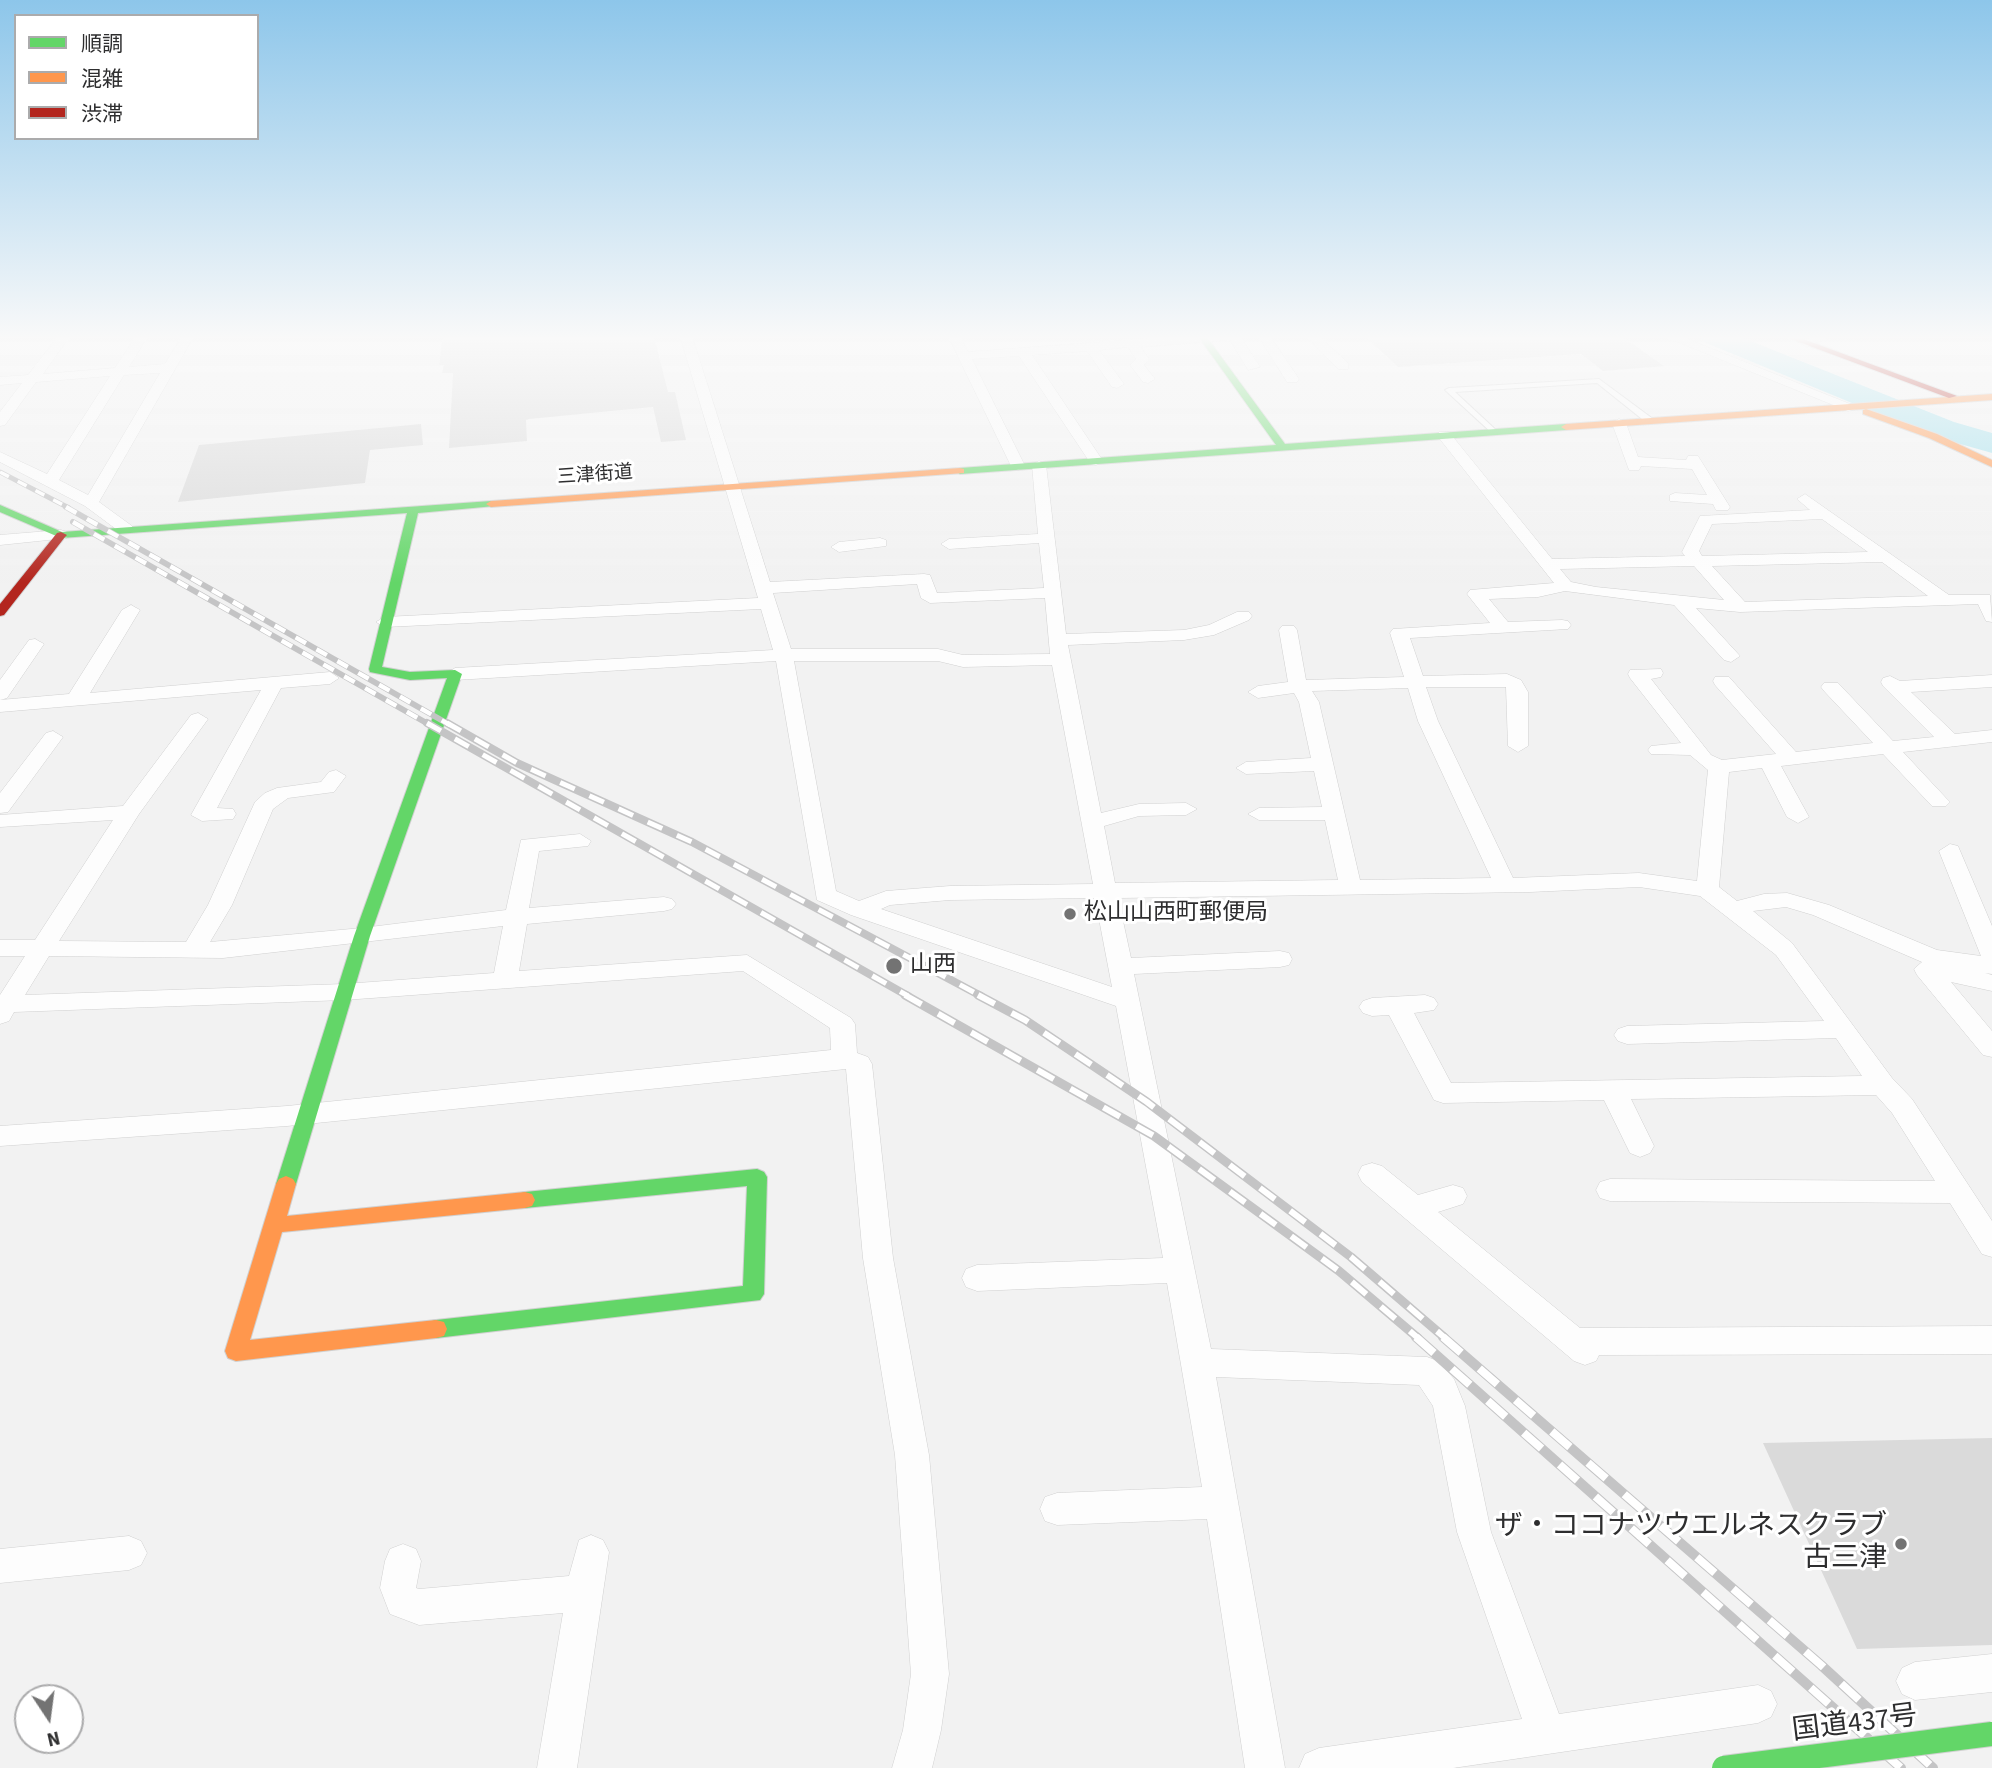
<!DOCTYPE html>
<html>
<head>
<meta charset="utf-8">
<style>
	body { margin:0 }
	#map { position:relative; width:1992px; height:1768px; overflow:hidden; background:#f2f2f2; font-family:"Source Sans 3","Noto Sans JP",sans-serif }
	canvas { display:block }
	.legend { position:absolute; left:14px; top:14px; width:245px; height:126px; box-sizing:border-box; background:#fff; border:2px solid #ababac; margin:0; padding:9px 12px; list-style:none; font-size:21px; color:#2e2e2f }
	.legend li { display:flex; align-items:center; gap:14px; height:35px }
	.legend b { width:35px; border:2px solid #ababac }
	.north { position:absolute; left:14px; top:1684px; width:70px; height:70px; box-sizing:border-box; background:#fff; border:2px solid #ababac; border-radius:50%; rotate:167deg; font-size:19px; font-weight:700; line-height:28px; text-align:center; color:#2e2e2f }
	.north::after { content:''; display:block; margin:auto; width:24px; height:32px; background:#737373; clip-path:polygon(50% 0,100% 100%,50% 72%,0 100%) }
</style>
</head>
<body>
<div id="map">
<canvas width="1992" height="1768"></canvas>
<ul class="legend">
<li><b style="height:9px;background:#63d668"></b>順調</li>
<li><b style="height:9px;background:#ff974d"></b>混雑</li>
<li><b style="height:9px;background:#b3261e"></b>渋滞</li>
</ul>
<div class="north">N</div>
</div>
<script>
const c = document.querySelector('canvas').getContext('2d');
c.lineJoin = 'round';
function paint(path, color) { c.fillStyle = color; c.fill(path, 'evenodd'); }
const shape = rows => new Path2D(rows.map(r => 'M' + r).join(''));
function strokePath(path, color, width, dash) { c.strokeStyle = color; c.lineWidth = width; c.lineCap = dash ? 'butt' : 'round'; c.setLineDash(dash || []); c.stroke(path); }
function label(font, color, halo, rows, align = 'center') {
  c.font = font + ' "Source Sans 3","Noto Sans JP",sans-serif'; c.lineWidth = 6; c.setLineDash([]); c.textBaseline = 'middle'; c.strokeStyle = halo; c.fillStyle = color; for (const [text, x, y, turn = 0] of rows) {
    c.save(); c.translate(x, y); c.rotate((+turn || 0) * Math.PI / 180); c.textAlign = isNaN(turn) ? turn : align; if (halo) c.strokeText(text, 0, 0); c.fillText(text, 0, 0); c.restore();
  }
}
paint(shape([
	[1904,408,1992,439,1992,449,1881,411]
]), '#a4e0ec');
paint(shape([
	[1700,336,1738,336,1954,422,1992,433,1992,453,1932,436,1704,342,1700,336]
]), '#a4e0ec');
paint(shape([
	[443,336,654,336,668,392,675,392,686,440,661,442,653,407,529,419,526,420,527,441,449,448,453,373,442,373,444,365,439,365],
	[1365,336,1621,336,1664,366,1603,371,1581,354,1398,367],
	[421,424,423,445,370,450,365,483,178,502,199,445],
	[1992,1438,1992,1645,1857,1649,1763,1443]
]), '#dadada');
const lane = shape([
	[1599,379,1653,419,1653,423,1647,423,1597,383,1455,392,1496,430,1496,434,1493,434,1445,390,1449,388,1599,379]
]);
const street = shape([
	[58,336,70,336,43,374,115,368,136,336,148,336,129,367,165,364,182,336,194,336,99,502,132,526,132,532,120,532,85,506,0,462,0,452,47,474,110,376,36,382,5,425,0,426,0,412,22,383,0,385,0,377,28,375,58,336],
	[160,373,88,495,59,480,124,375,160,373],
	[680,336,692,336,770,582,924,574,930,575,937,593,1044,588,1039,543,949,549,941,544,949,539,1038,534,1032,465,1039,461,1046,465,1066,634,1184,630,1209,625,1237,612,1249,612,1252,616,1249,620,1214,635,1184,640,1068,645,1101,813,1139,804,1186,803,1197,809,1186,815,1139,816,1104,826,1115,883,1338,880,1325,820,1259,820,1248,814,1259,808,1322,807,1314,771,1246,774,1236,768,1246,762,1311,758,1299,702,1294,693,1258,698,1248,692,1258,686,1288,682,1279,630,1282,626,1294,626,1297,630,1306,680,1404,677,1390,633,1393,629,1490,623,1467,594,1470,590,1554,583,1439,438,1439,432,1449,432,1552,559,1685,556,1682,552,1700,516,1810,510,1797,499,1805,494,1949,595,1990,595,1992,622,1986,621,1978,604,1740,612,1696,608,1740,656,1731,662,1724,660,1674,605,1565,591,1538,597,1489,599,1508,622,1562,620,1568,621,1571,625,1568,629,1410,638,1423,676,1507,674,1521,680,1528,692,1528,746,1518,752,1508,746,1506,687,1426,687,1438,721,1513,878,1639,873,1697,881,1708,770,1690,755,1651,754,1648,750,1651,746,1681,743,1630,678,1628,674,1630,670,1661,669,1663,673,1661,677,1651,679,1711,755,1722,760,1776,754,1715,685,1713,681,1715,677,1729,677,1796,752,1873,743,1824,691,1821,687,1824,683,1838,683,1893,741,1934,737,1883,686,1881,682,1883,678,1890,676,1900,681,1992,675,1992,687,1911,692,1955,734,1992,730,1992,742,1903,752,1946,798,1950,802,1946,806,1932,806,1883,754,1781,766,1809,817,1798,823,1787,817,1762,768,1729,772,1719,887,1737,901,1764,894,1787,893,1829,905,1937,950,1981,956,1939,851,1950,844,1958,846,1992,926,1992,974,1985,973,1992,975,1992,991,1951,982,1992,1031,1992,1057,1983,1055,1917,975,1914,969,1922,962,1813,915,1786,907,1753,911,1792,943,1892,1078,1912,1099,1992,1221,1992,1257,1982,1254,1950,1203,1610,1201,1600,1198,1596,1190,1600,1182,1610,1179,1935,1181,1892,1113,1876,1095,1631,1099,1654,1146,1650,1153,1640,1157,1630,1153,1604,1100,1443,1103,1434,1100,1389,1015,1372,1016,1363,1013,1359,1007,1363,1001,1372,998,1425,995,1434,998,1438,1004,1434,1010,1414,1013,1451,1083,1862,1076,1836,1038,1627,1044,1618,1041,1614,1035,1618,1029,1627,1026,1824,1021,1776,955,1700,896,1639,887,1530,892,1118,898,1131,958,1280,951,1289,953,1292,959,1289,965,1280,967,1134,974,1211,1349,1427,1357,1438,1361,1454,1379,1465,1406,1491,1532,1559,1714,1758,1685,1771,1691,1777,1704,1771,1717,1758,1723,1453,1768,1299,1768,1305,1754,1319,1748,1522,1719,1457,1532,1433,1406,1419,1385,1216,1377,1285,1768,1245,1768,1207,1519,1057,1525,1045,1521,1040,1509,1045,1497,1057,1493,1202,1487,1167,1283,977,1291,966,1287,962,1278,966,1269,977,1265,1163,1258,1116,1006,851,915,817,900,776,661,455,680,446,674,455,668,773,650,761,609,385,627,376,622,385,617,758,598,680,336],
	[1822,519,1868,552,1702,556,1699,551,1712,524,1822,519],
	[1882,562,1928,596,1745,602,1712,566,1882,562],
	[1694,566,1724,600,1596,587,1571,582,1560,569,1694,566],
	[917,584,921,598,930,603,1045,598,1050,654,963,655,938,649,791,649,773,593,917,584],
	[794,661,938,661,963,667,1052,665,1093,884,950,886,886,891,859,901,836,891,794,661],
	[1408,688,1418,721,1491,878,1360,880,1319,702,1312,691,1408,688],
	[1095,898,1112,987,881,909,890,905,950,900,1095,898],
	[948,336,960,336,968,352,1182,336,1240,336,1260,367,1248,370,1230,340,1141,347,1149,359,1144,365,1155,379,1148,383,1143,382,1130,365,1136,359,1128,347,1099,350,1124,384,1117,388,1112,387,1087,351,1032,355,1103,461,1096,465,1091,464,1019,356,972,359,1025,466,1018,470,1011,466,948,336],
	[1258,336,1270,336,1299,379,1297,382,1287,382,1258,336],
	[1306,336,1319,336,1348,363,1348,369,1338,369,1306,336],
	[1663,336,1680,336,1860,408,1848,411,1663,336],
	[1814,336,1831,336,1807,347,1801,343,1814,336],
	[1619,419,1626,423,1638,457,1686,460,1688,456,1698,456,1730,507,1728,510,1716,510,1713,504,1670,501,1670,495,1675,493,1707,495,1692,469,1641,466,1639,470,1629,470,1612,423,1619,419],
	[61,530,67,532,67,538,0,545,0,535,61,530],
	[880,538,886,540,886,546,839,552,831,547,839,542,880,538],
	[131,605,140,610,90,693,330,672,339,678,330,684,281,688,217,808,233,809,236,814,233,819,202,821,191,815,261,690,0,712,0,700,69,694,122,610,131,605],
	[35,639,44,644,7,698,0,700,0,680,29,640,35,639],
	[198,713,208,719,139,814,59,941,186,942,208,905,255,802,265,793,277,788,321,782,329,772,336,770,346,776,334,792,288,798,273,809,232,905,210,942,362,928,506,910,521,840,580,834,591,841,588,846,539,851,529,908,664,897,672,899,676,904,672,909,664,911,527,924,519,971,747,955,851,1018,855,1024,857,1053,868,1057,872,1064,893,1258,929,1455,949,1674,941,1730,932,1768,892,1768,903,1730,911,1674,895,1455,863,1258,846,1069,287,1126,0,1146,0,1126,287,1106,831,1050,830,1028,743,971,344,1000,14,1012,9,1021,0,1024,0,995,25,956,0,956,0,940,35,940,113,820,0,827,0,815,123,806,191,715,198,713],
	[503,926,494,973,344,984,25,995,49,956,223,958,503,926],
	[53,731,63,737,8,812,0,813,0,793,46,733,53,731],
	[1372,1163,1382,1166,1418,1195,1453,1185,1463,1188,1467,1196,1463,1204,1438,1212,1580,1328,1992,1326,1992,1354,1599,1355,1596,1361,1585,1365,1574,1361,1362,1182,1358,1174,1362,1166,1372,1163],
	[591,1535,603,1540,609,1552,577,1768,537,1768,563,1613,419,1625,390,1614,380,1588,385,1561,390,1549,403,1544,416,1549,421,1561,416,1588,419,1589,569,1576,579,1540,591,1535],
	[129,1536,141,1541,147,1553,141,1565,129,1570,0,1583,0,1549,129,1536],
	[1992,1654,1992,1692,1915,1700,1902,1694,1896,1681,1902,1668,1915,1662,1992,1654]
]);
const fast = shape([
	[1198,336,1206,336,1285,444,1566,424,1571,427,1566,430,960,474,955,471,960,468,1276,445,1198,336],
	[491,501,495,502,495,506,418,513,382,667,410,672,455,670,462,674,370,936,296,1184,293,1189,286,1192,279,1189,276,1184,354,936,447,678,410,680,370,672,369,669,407,513,61,538,0,512,0,505,62,532,491,501],
	[757,1169,764,1172,767,1177,764,1294,760,1300,436,1338,428,1336,425,1329,428,1322,436,1320,743,1286,747,1186,525,1208,518,1206,515,1200,518,1194,525,1192,757,1169]
]);
const slow = shape([
	[1992,394,1992,400,1566,430,1561,427,1566,424,1992,394],
	[1866,409,1937,434,1992,460,1992,467,1929,438,1863,414,1863,410,1866,409],
	[960,468,964,469,964,473,491,507,486,504,491,501,960,468],
	[286,1176,293,1179,296,1184,287,1216,525,1192,532,1194,535,1200,532,1206,525,1208,282,1232,250,1340,436,1320,444,1322,447,1329,444,1336,436,1338,236,1361,228,1358,225,1351,276,1184,279,1179,286,1176]
]);
const jam = shape([
	[1783,336,1795,336,1957,396,1949,398,1783,336],
	[61,532,67,535,65,537,4,615,0,616,0,604,57,533,61,532]
]);
strokePath(lane, '#d0d0d0', 2);
strokePath(street, '#d0d0d0', 1);
strokePath(fast, '#d0d0d0', 2);
strokePath(slow, '#d0d0d0', 2);
strokePath(jam, '#d0d0d0', 2);
paint(lane, '#fdfdfd');
paint(street, '#fdfdfd');
paint(fast, '#63d668');
paint(slow, '#ff974d');
paint(jam, '#b3261e');
const railFar4 = shape([
	[0,472,69,508]
]);
const railFar3 = shape([
	[66,507,450,725],
	[73,522,430,725]
]);
const railFar2 = shape([
	[427,723,908,996],
	[447,723,517,763,692,842,981,996]
]);
const railFar1 = shape([
	[905,995,1154,1136,1339,1271,1418,1338],
	[978,995,1025,1020,1147,1102,1351,1257,1445,1338]
]);
const rail = shape([
	[1416,1337,1901,1768],
	[1443,1337,1821,1665,1933,1768]
]);
strokePath(railFar4, '#c4c4c5', 5);
strokePath(railFar3, '#c4c4c5', 6);
strokePath(railFar2, '#c4c4c5', 8);
strokePath(railFar1, '#c4c4c5', 9);
strokePath(rail, '#c4c4c5', 10);
strokePath(railFar4, '#fff', 3.5, [10]);
strokePath(railFar3, '#fff', 4.5, [12]);
strokePath(railFar2, '#fff', 5, [16]);
strokePath(railFar1, '#fff', 6, [19]);
strokePath(rail, '#fff', 8, [24]);
const fastBridge = shape([
	[1724,1768,1992,1734]
]);
strokePath(fastBridge, '#d0d0d0', 26, []);
strokePath(fastBridge, '#63d668', 24);
const sky = c.createLinearGradient(0, 0, 0, 583);
sky.addColorStop(0, '#8dc6ea');
sky.addColorStop(0.58, '#f9f9f9');
sky.addColorStop(1, '#f9f9f900');
c.fillStyle = sky;
c.fillRect(0, 0, 1992, 583);
for (const [x, y, r, color] of [
	[1070,914,7,"#737373"],
	[894,966,9,"#737373"],
	[1901,1544,7,"#737373"]
]) { const dot = new Path2D(); dot.arc(x, y, r, 0, 2 * Math.PI); c.fillStyle = color; c.fill(dot); strokePath(dot, '#fff', 2.5); }
label('19px', '#2e2e2f', '#fff', [
	["三津街道",595,476,-4]
]);
label('23px', '#2e2e2f', '#fff', [
	["松山山西町郵便局",1084,914],
	["山西",910,966]
], 'left');
label('28px', '#2e2e2f', '#fff', [
	["ザ・ココナツウエルネスクラブ",1887,1528],
	["古三津",1887,1560]
], 'right');
label('28px', '#2e2e2f', '#fff', [
	["国道437号",1855,1725,-7]
]);
</script>
</body>
</html>
